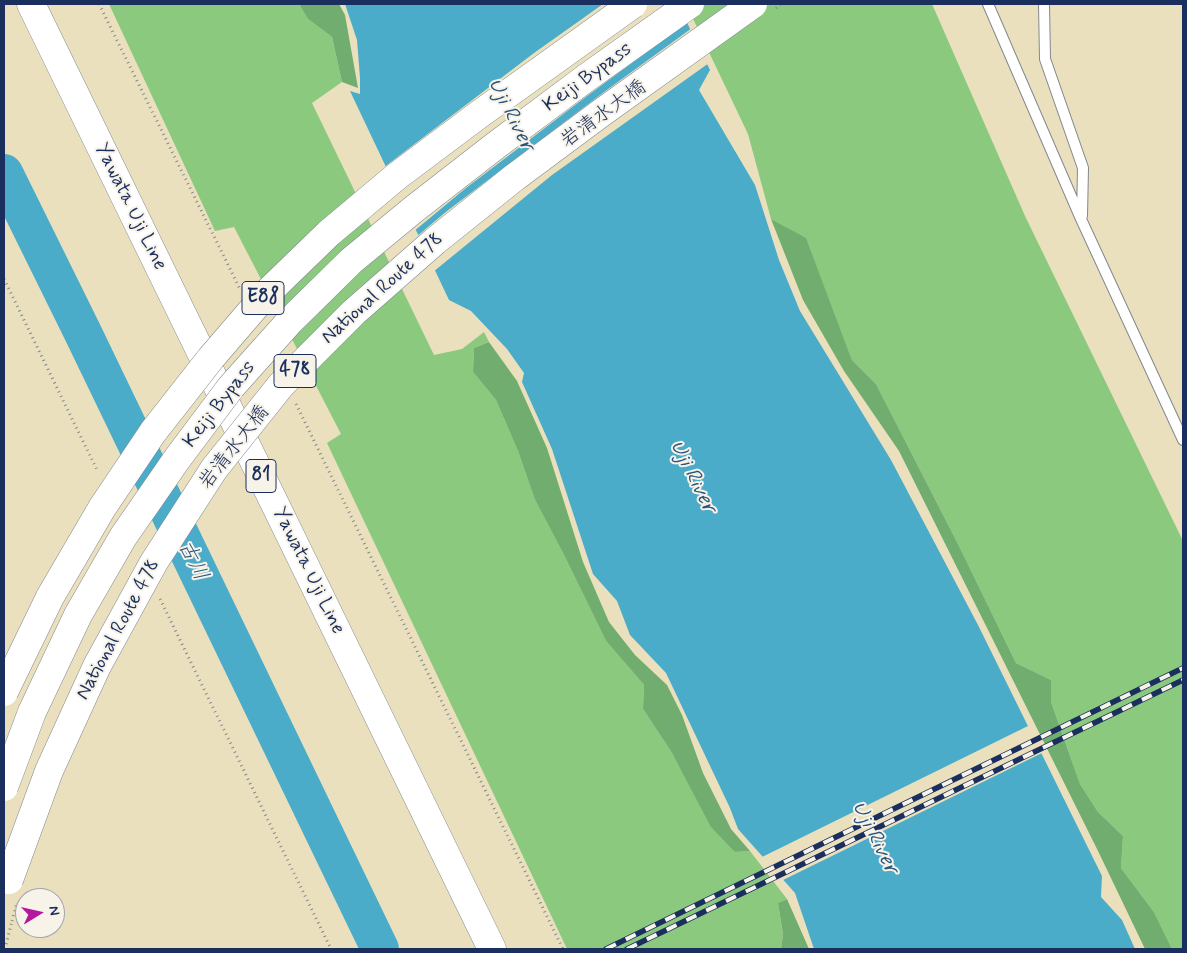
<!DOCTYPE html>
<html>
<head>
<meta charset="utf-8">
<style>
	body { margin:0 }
	#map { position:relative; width:1187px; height:953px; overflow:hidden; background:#eae0bd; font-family:Mynerve,sans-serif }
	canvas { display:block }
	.frame { position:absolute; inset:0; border:5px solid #1b2f5e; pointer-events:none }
	.north { position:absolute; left:15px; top:888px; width:50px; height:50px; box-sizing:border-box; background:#f7f3e8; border:1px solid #9fa5b1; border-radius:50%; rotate:81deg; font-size:14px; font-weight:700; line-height:20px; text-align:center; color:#1b2f5e }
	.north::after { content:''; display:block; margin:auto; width:18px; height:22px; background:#b5179e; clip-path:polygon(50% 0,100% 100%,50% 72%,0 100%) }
</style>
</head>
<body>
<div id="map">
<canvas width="1187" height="953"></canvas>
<div class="frame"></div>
<div class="north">N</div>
</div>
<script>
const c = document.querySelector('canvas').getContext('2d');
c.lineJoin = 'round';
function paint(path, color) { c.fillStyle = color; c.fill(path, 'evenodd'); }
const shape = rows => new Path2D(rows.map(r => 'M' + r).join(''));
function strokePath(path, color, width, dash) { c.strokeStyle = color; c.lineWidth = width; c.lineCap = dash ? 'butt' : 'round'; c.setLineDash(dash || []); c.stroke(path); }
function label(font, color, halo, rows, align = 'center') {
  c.font = font + ' Mynerve,"Klee One",sans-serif'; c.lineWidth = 4; c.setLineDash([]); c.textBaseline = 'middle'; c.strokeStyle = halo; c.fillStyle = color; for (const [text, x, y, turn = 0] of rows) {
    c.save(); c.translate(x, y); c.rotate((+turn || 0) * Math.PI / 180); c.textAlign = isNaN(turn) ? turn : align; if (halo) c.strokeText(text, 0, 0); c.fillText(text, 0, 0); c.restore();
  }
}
paint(shape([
	[109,4,299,4,308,19,332,37,342,82,312,103,434,355,462,349,484,332,489,342,474,348,473,372,496,400,518,451,535,500,563,553,606,641,644,685,643,709,672,753,690,785,735,852,750,851,787,899,778,903,783,934,781,949,567,949,327,443,341,434,234,227,215,231],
	[686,4,932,4,1025,216,1183,541,1183,949,1172,949,1154,912,1121,868,1123,836,1098,812,1080,784,1051,702,1051,680,1016,663,959,546,876,384,852,360,806,239,771,219,748,134]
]), '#8bc97f');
paint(shape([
	[299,4,339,4,345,15,358,88,342,82,332,37,308,19],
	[771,219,806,238,852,360,876,384,959,546,1016,663,1051,680,1051,702,1080,784,1098,812,1123,836,1121,868,1154,912,1172,949,1145,949,1098,851,899,451,844,371,803,300],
	[489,342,517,381,547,448,583,562,609,622,635,655,667,685,682,715,703,773,731,829,750,851,735,852,711,827,672,753,643,709,644,685,606,641,563,553,535,500,518,451,496,400,473,372,474,348],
	[787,899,809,949,781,949,783,934,778,903]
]), '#70ad6e');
paint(shape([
	[345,4,678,4,710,70,699,90,755,185,779,260,800,311,891,460,978,625,1102,876,1101,897,1122,920,1135,949,814,949,795,893,738,829,730,808,666,673,630,635,617,601,593,574,552,449,522,382,524,373,507,349,471,311,449,300,350,91,360,94,360,78,357,40]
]), '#4bacca');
paint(shape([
	[603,4,681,4,689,21,587,96,466,188,413,232,383,168,534,53],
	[692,28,709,63,552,175,433,272,416,237,447,211,604,92],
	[1030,725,1044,752,781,881,760,858]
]), '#eae0bd');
strokePath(shape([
	[4,173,82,331,380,949]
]), '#4bacca', 38);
const service = shape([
	[988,4,1081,219,1183,440],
	[1044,4,1045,59,1083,168,1082,216]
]);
const primary = shape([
	[31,4,492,949]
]);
strokePath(service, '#82888e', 12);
strokePath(primary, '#82888e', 29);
strokePath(shape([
	[99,4,240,289],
	[4,279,98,472],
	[296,404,563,949],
	[160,599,331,949],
	[5,949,12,921]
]), '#82888e', 3, [1, 4]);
strokePath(service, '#fff', 10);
strokePath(primary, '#fff', 28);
const rail = shape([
	[606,949,1183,668],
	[627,949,1183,680]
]);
strokePath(rail, '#1b2f5e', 5.5);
strokePath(rail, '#f7f3e8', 4, [11]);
const trunkBridge = shape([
	[9,880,49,771,97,666,154,562,214,469,281,385,354,312,435,241,515,177,601,113,753,4]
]);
const motorwayBridge = shape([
	[4,692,50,597,102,508,153,432,211,358,266,294,329,233,397,176,481,113,633,4],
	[4,787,32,712,78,615,123,537,177,459,231,387,290,321,351,261,414,209,495,146,586,78,690,4]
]);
strokePath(trunkBridge, '#82888e', 29, []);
strokePath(motorwayBridge, '#82888e', 29, []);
strokePath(shape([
	[776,8,781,4],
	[12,921,17,902]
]), '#82888e', 3, [1, 4]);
strokePath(trunkBridge, '#fff', 28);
strokePath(motorwayBridge, '#fff', 28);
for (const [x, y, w] of [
	[263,298,42],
	[295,371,42],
	[261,476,30]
]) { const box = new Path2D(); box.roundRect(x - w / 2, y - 16.5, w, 33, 4); c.fillStyle = '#f7f3e8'; c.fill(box); strokePath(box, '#1b2f5e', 1); }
label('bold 19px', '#1b2f5e', null, [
	["E88",263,298],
	["478",295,371],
	["81",261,476]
]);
label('20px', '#1b2f5e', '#f7f3e8', [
	["Keiji Bypass",588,78,-36],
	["岩清水大橋",604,115,-36],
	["Yawata Uji Line",130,207,64],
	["National Route 478",383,289,-42],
	["Keiji Bypass",220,405,-52],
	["岩清水大橋",235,448,-52],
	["Yawata Uji Line",308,571,64],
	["National Route 478",119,630,-62]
]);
label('italic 21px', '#29547e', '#f7f3e8', [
	["Uji River",510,115,63],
	["Uji River",692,477,63],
	["古川",192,561,64],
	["Uji River",874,838,63]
]);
</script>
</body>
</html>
